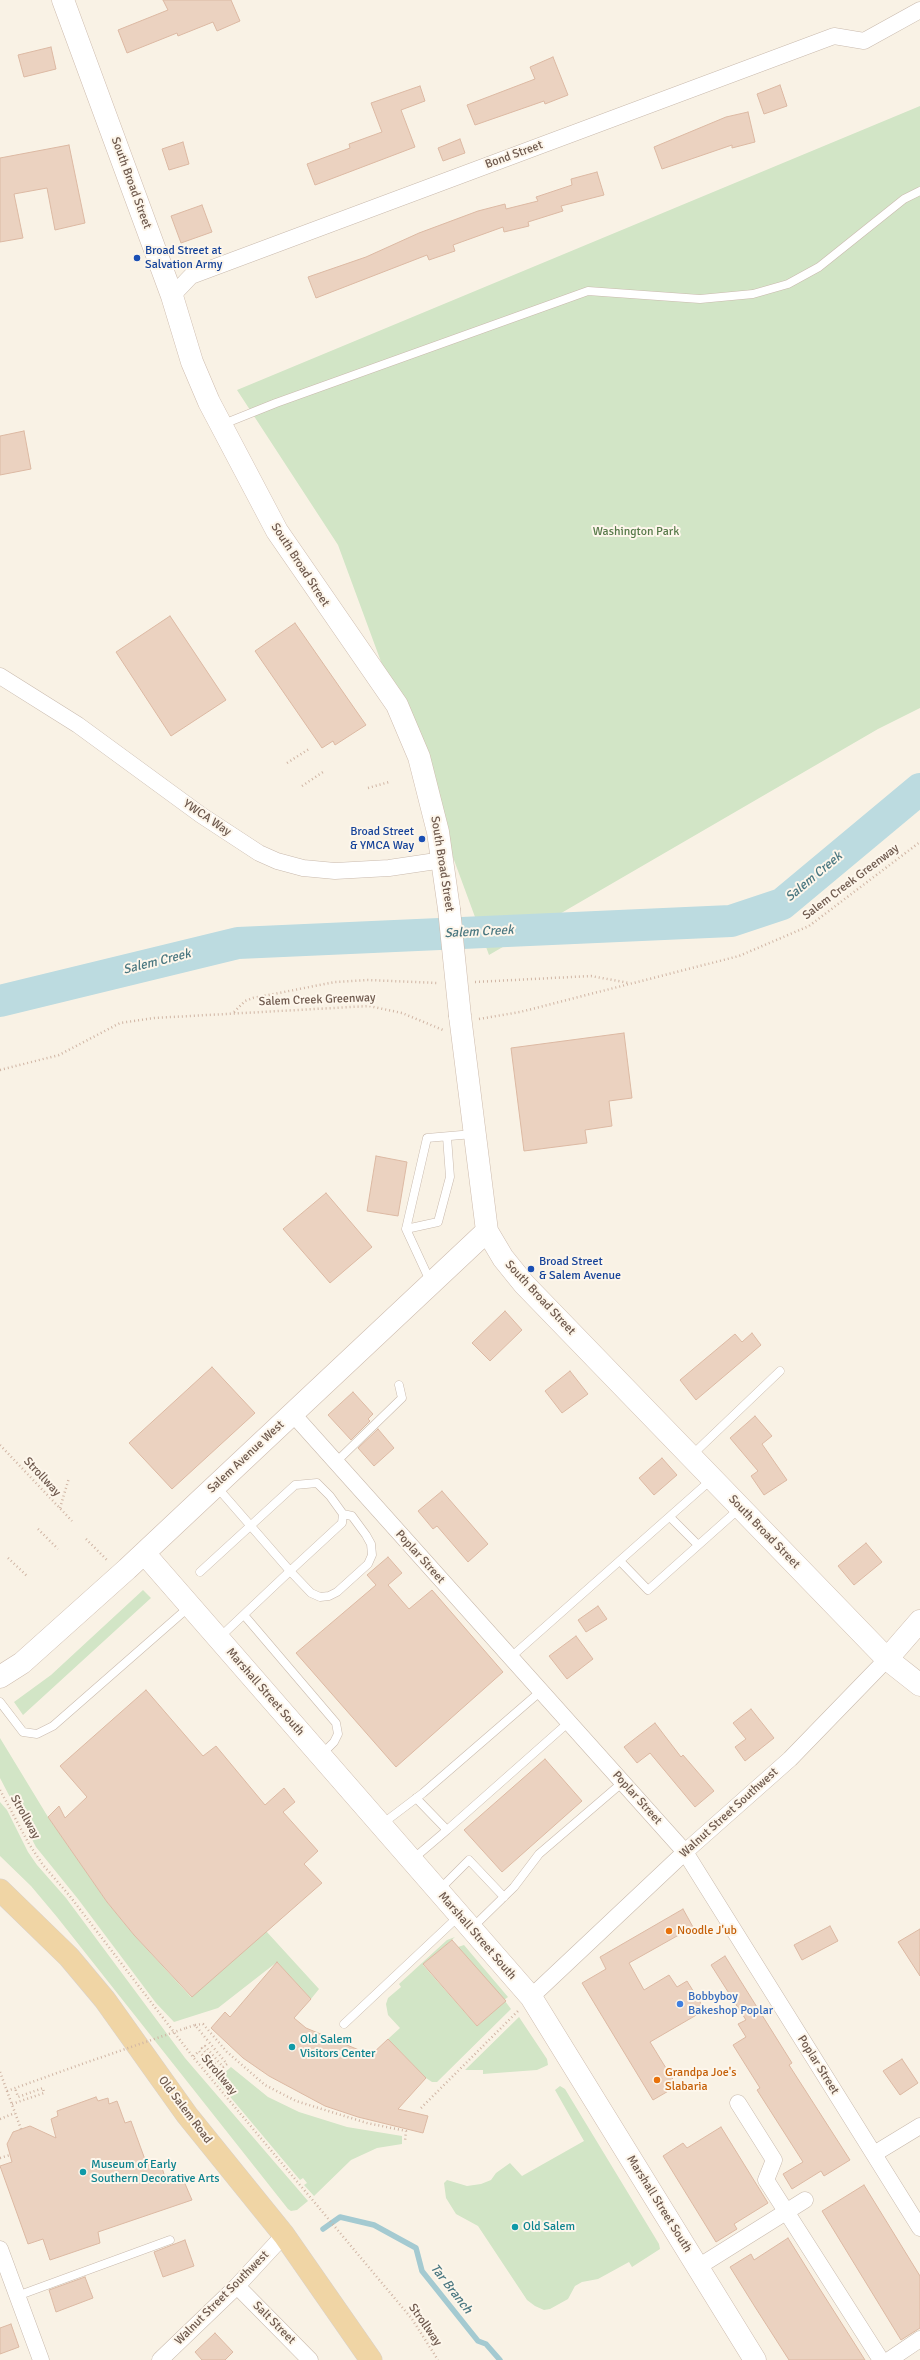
<!DOCTYPE html>
<html>
<head>
<meta charset="utf-8">
<style>
	body { margin:0 }
	canvas { display:block; background:#f9f2e5 }
</style>
</head>
<body>
<canvas width="920" height="2360"></canvas>
<script>
const c = document.querySelector('canvas').getContext('2d');
c.lineJoin = 'round';
function paint(path, color) { c.fillStyle = color; c.fill(path, 'evenodd'); }
const shape = rows => new Path2D(rows.map(r => 'M' + r).join(''));
function strokePath(path, color, width, dash) { c.strokeStyle = color; c.lineWidth = width; c.lineCap = dash ? 'butt' : 'round'; c.setLineDash(dash || []); c.stroke(path); }
function label(font, color, halo, rows, align = 'center') {
  c.font = font + ' Signika,sans-serif'; c.lineWidth = 4; c.setLineDash([]); c.textBaseline = 'middle'; c.strokeStyle = halo; c.fillStyle = color; for (const [text, x, y, turn = 0] of rows) {
    c.save(); c.translate(x, y); c.rotate((+turn || 0) * Math.PI / 180); c.textAlign = isNaN(turn) ? turn : align; if (halo) c.strokeText(text, 0, 0); c.fillText(text, 0, 0); c.restore();
  }
}
paint(shape([
	[920,106,920,708,878,729,489,955,338,545,237,390],
	[143,1590,151,1598,23,1715,14,1702,51,1675],
	[0,1738,48,1817,107,1902,134,1935,191,1997,266,1931,319,1989,311,1999,277,1962,218,2008,174,2022,156,2003,78,1899,36,1847,0,1778],
	[0,1802,7,1810,28,1852,37,1865,66,1898,185,2058,308,2201,297,2210,291,2211,288,2209,57,1917,31,1886,0,1856],
	[455,1937,423,1965,477,2026,505,2001,511,2009,437,2082,432,2082,426,2078,388,2039,400,2028,388,2015,386,2004,388,1998,401,1987,399,1984,447,1940],
	[464,1945,508,1997,504,2000,458,1947],
	[519,2017,547,2059,548,2065,537,2070,523,2071,483,2074,483,2070,465,2070],
	[231,2067,268,2097,299,2112,347,2127,402,2136,402,2144,377,2148,351,2160,314,2196,304,2185,307,2183,303,2178,300,2180,216,2080],
	[560,2086,565,2089,659,2244,660,2249,632,2267,629,2262,598,2279,582,2282,575,2286,568,2299,550,2309,544,2310,535,2306,527,2300,478,2226,456,2214,446,2198,444,2183,447,2180,467,2186,481,2184,491,2180,496,2173,510,2163,522,2176,584,2141,555,2090]
]), '#d2e5c6');
strokePath(shape([
	[323,2229,340,2217,374,2225,416,2248,422,2271,478,2341,486,2344,500,2360]
]), '#a4cad1', 5.5);
strokePath(shape([
	[0,1001,238,943,731,921,782,904,920,789]
]), '#bcdbe0', 32);
const building = shape([
	[163,0,231,0,240,21,217,31,213,22,178,36,177,33,127,53,118,30,168,10,163,0],
	[51,47,56,69,24,77,18,55,51,47],
	[553,57,568,95,545,104,544,101,475,125,467,105,535,79,530,67,553,57],
	[780,85,787,106,764,114,757,94,780,85],
	[420,86,425,101,401,110,415,147,315,185,307,164,350,148,349,144,382,132,371,103,420,86],
	[748,112,755,142,732,148,732,145,662,169,654,147,726,117,748,112],
	[460,139,465,153,443,161,438,148,460,139],
	[183,142,189,164,169,170,162,149,183,142],
	[69,145,85,223,55,230,47,188,14,194,23,238,0,242,0,158,69,145],
	[597,172,604,195,561,206,563,211,528,222,529,226,504,232,503,227,453,245,455,251,429,260,427,255,316,298,308,277,366,257,419,233,478,211,505,204,506,209,538,201,536,197,572,185,571,179,597,172],
	[202,205,212,232,181,243,171,216,202,205],
	[24,431,31,469,0,475,0,436,24,431],
	[170,616,226,700,171,736,116,652,170,616],
	[295,623,366,725,335,745,333,741,322,748,255,651,295,623],
	[624,1033,632,1098,609,1101,612,1126,585,1130,587,1143,524,1151,511,1048,624,1033],
	[376,1156,407,1162,398,1216,367,1211,376,1156],
	[326,1193,372,1247,330,1283,283,1229,326,1193],
	[505,1311,522,1330,490,1361,472,1343,505,1311],
	[752,1333,761,1345,696,1400,680,1380,735,1334,742,1342,752,1333],
	[212,1367,255,1413,172,1489,129,1443,212,1367],
	[570,1371,588,1394,562,1413,545,1391,570,1371],
	[353,1392,373,1414,368,1419,370,1421,351,1440,328,1415,353,1392],
	[755,1416,772,1436,762,1444,787,1480,764,1495,751,1476,758,1471,730,1438,755,1416],
	[378,1429,394,1448,374,1466,358,1448,378,1429],
	[662,1458,677,1475,654,1495,639,1478,662,1458],
	[442,1491,488,1544,468,1562,437,1526,433,1529,418,1511,442,1491],
	[866,1543,882,1562,854,1585,838,1566,866,1543],
	[388,1557,402,1573,388,1585,409,1609,432,1590,503,1672,396,1767,296,1653,376,1585,367,1575,388,1557],
	[598,1606,607,1619,586,1632,578,1620,598,1606],
	[576,1636,593,1659,567,1679,549,1656,576,1636],
	[146,1690,203,1756,216,1746,265,1805,284,1788,295,1802,283,1812,318,1851,304,1864,322,1883,192,1997,134,1935,107,1902,48,1817,59,1806,65,1818,87,1797,60,1766,146,1690],
	[751,1709,774,1738,745,1761,735,1747,746,1739,733,1723,751,1709],
	[655,1723,681,1757,683,1755,714,1791,695,1807,650,1753,637,1763,624,1747,655,1723],
	[545,1759,582,1801,502,1872,464,1830,545,1759],
	[683,1909,693,1927,629,1963,644,1990,669,1975,677,1987,687,1981,705,2010,650,2042,677,2086,653,2100,582,1983,606,1969,600,1957,683,1909],
	[830,1926,838,1941,802,1960,794,1945,830,1926],
	[920,1929,920,1976,898,1942,920,1929],
	[452,1940,506,2001,477,2026,423,1964,452,1940],
	[725,1956,792,2063,789,2065,850,2160,824,2176,821,2171,792,2189,783,2174,803,2162,757,2090,760,2088,733,2045,746,2037,738,2024,746,2020,711,1965,725,1956],
	[277,1962,311,1999,294,2018,306,2028,371,2055,388,2039,426,2078,398,2109,428,2116,423,2133,358,2117,325,2106,269,2076,243,2058,211,2028,225,2012,230,2017,277,1962],
	[902,2059,918,2083,900,2095,883,2071,902,2059],
	[96,2097,98,2101,108,2098,109,2104,117,2101,125,2123,131,2121,147,2165,160,2161,167,2184,183,2179,192,2200,98,2232,100,2243,50,2260,43,2239,28,2244,0,2166,12,2162,7,2144,13,2132,30,2126,56,2138,51,2119,58,2116,57,2111,96,2097],
	[721,2127,768,2203,734,2224,737,2229,716,2242,663,2156,683,2143,687,2148,721,2127],
	[864,2185,920,2276,920,2328,901,2340,822,2211,864,2185],
	[788,2238,816,2283,865,2360,789,2360,755,2307,730,2267,751,2254,754,2260,788,2238],
	[185,2240,194,2266,163,2277,154,2252,185,2240],
	[85,2277,93,2298,56,2312,49,2290,85,2277],
	[11,2324,19,2347,0,2354,0,2328,11,2324],
	[215,2333,233,2352,225,2360,202,2360,195,2352,215,2333]
]);
paint(building, '#ebd2c0');
strokePath(building, '#dcb9a3', 1);
const lane = shape([
	[221,425,276,403,588,291,700,299,753,294,788,284,819,267,904,199,920,191],
	[406,1229,438,1222,450,1177,447,1137],
	[431,1283,406,1229,427,1138,473,1134],
	[691,1456,780,1371],
	[336,1462,402,1398,399,1385],
	[216,1486,290,1571,219,1638],
	[670,1517,698,1545],
	[620,1561,648,1590,740,1508],
	[200,1572,295,1485,317,1483,330,1496,343,1514,342,1523,290,1571,311,1593,320,1597,329,1596,337,1592,368,1564,372,1555,371,1544,366,1535,352,1516,343,1514],
	[244,1615,336,1723,338,1734,334,1742,321,1755],
	[511,1657,712,1479],
	[0,1702,23,1732,37,1734,53,1726,189,1607],
	[416,1798,447,1830,569,1722],
	[382,1824,423,1793,541,1691],
	[413,1859,447,1830],
	[439,1890,469,1860,504,1897],
	[472,1928,514,1887,539,1854,623,1782],
	[344,2024,459,1916],
	[17,2296,170,2240]
]);
const street = shape([
	[172,296,191,276,834,36,864,41,920,10],
	[0,676,78,725,201,815,259,853,277,861,303,868,335,871,389,868,443,860],
	[292,1413,685,1852,920,2228],
	[531,1997,685,1852,790,1759,887,1659],
	[738,2103,774,2160,766,2180,881,2360],
	[874,2154,920,2126],
	[0,2249,41,2360],
	[698,2267,805,2200],
	[237,2286,310,2360],
	[160,2360,237,2286,284,2235],
	[889,2360,920,2339]
]);
const secondary = shape([
	[63,0,172,296,192,362,209,402,277,531,397,705,419,757,438,832,449,909],
	[460,1016,487,1231,503,1258,524,1284,887,1659,920,1685],
	[144,1553,531,1997,755,2360],
	[887,1659,920,1621],
	[0,1677,22,1663,127,1569,487,1231]
]);
const primary = shape([
	[0,1890,69,1957,105,2000,187,2115,284,2235,371,2360]
]);
strokePath(lane, '#c9baad', 9);
strokePath(street, '#c9baad', 17);
strokePath(secondary, '#cebcae', 23);
strokePath(primary, '#d7d1cd', 23);
strokePath(shape([
	[287,763,309,749],
	[302,786,323,772],
	[368,788,389,782],
	[475,982,591,976,629,983],
	[234,1012,245,1001,253,998,335,982,368,980,438,983],
	[479,1019,520,1012,739,956,809,926,920,842],
	[0,1070,59,1055,120,1023,154,1018,369,1006,402,1013,443,1030],
	[0,1445,72,1521],
	[60,1508,69,1478],
	[38,1529,58,1549],
	[86,1539,108,1561],
	[8,1558,28,1577],
	[0,1790,29,1844,43,1865,69,1895,193,2057,412,2319,438,2360],
	[195,2025,203,2024,227,2052,265,2085,296,2101,367,2123,406,2131,405,2141],
	[186,2028,195,2025,227,2064,223,2067,205,2046,202,2048,220,2070,217,2073,199,2051,193,2057],
	[0,2072,21,2129],
	[7,2091,82,2064],
	[12,2104,44,2093,43,2088,18,2097,15,2088],
	[421,2108,518,2011],
	[0,2119,15,2113],
	[0,2158,10,2155]
]), '#d0b5a4', 2.5, [1, 3]);
strokePath(lane, '#fff', 8);
strokePath(street, '#fff', 16);
strokePath(secondary, '#fff', 22);
strokePath(primary, '#f0d5a5', 22);
const secondaryBridge = shape([
	[449,909,460,1016]
]);
strokePath(secondaryBridge, '#cebcae', 23, []);
strokePath(shape([
	[82,2064,186,2028]
]), '#d0b5a4', 2.5, [1, 3]);
strokePath(secondaryBridge, '#fff', 22);
for (const [x, y, r, color] of [
	[137,258,4,"#1a4fb4"],
	[422,839,4,"#1a4fb4"],
	[531,1269,4,"#1a4fb4"],
	[669,1931,4,"#e8710a"],
	[680,2004,4,"#3f7fe0"],
	[292,2047,4,"#0f9aa8"],
	[657,2080,4,"#e8710a"],
	[83,2172,4,"#0f9aa8"],
	[515,2227,4,"#0f9aa8"]
]) { const dot = new Path2D(); dot.arc(x, y, r, 0, 2 * Math.PI); c.fillStyle = color; c.fill(dot); strokePath(dot, '#fdf6eb', 1.5); }
label('12px', '#6f5a4e', '#fdf6eb', [
	["Bond Street",514,155,-20],
	["South Broad Street",131,183,70],
	["South Broad Street",300,565,57],
	["YWCA Way",207,818,34],
	["South Broad Street",442,864,81],
	["Salem Creek Greenway",851,882,-37],
	["Salem Creek Greenway",317,1000,-2],
	["South Broad Street",540,1298,47],
	["Salem Avenue West",246,1457,-43],
	["Strollway",42,1477,47],
	["South Broad Street",764,1532,46],
	["Poplar Street",420,1557,48],
	["Marshall Street South",265,1692,49],
	["Poplar Street",637,1798,48],
	["Walnut Street Southwest",729,1813,-42],
	["Strollway",25,1817,61],
	["Marshall Street South",477,1936,49],
	["Poplar Street",818,2065,58],
	["Strollway",219,2075,50],
	["Old Salem Road",185,2110,53],
	["Marshall Street South",659,2204,58],
	["Walnut Street Southwest",222,2298,-45],
	["Salt Street",274,2323,45],
	["Strollway",425,2325,55]
]);
label('12px', '#164399', '#fdf6eb', [
	["Broad Street at",145,251],
	["Salvation Army",145,265],
	["Broad Street",414,832,"right"],
	["& YMCA Way",414,846,"right"],
	["Broad Street",539,1262],
	["& Salem Avenue",539,1276]
], 'left');
label('12px', '#577a4a', '#fdf6eb', [
	["Washington Park",636,532]
]);
label('12px', '#c56008', '#fdf6eb', [
	["Noodle J'ub",677,1931],
	["Grandpa Joe's",665,2073],
	["Slabaria",665,2087]
], 'left');
label('12px', '#366cbe', '#fdf6eb', [
	["Bobbyboy",688,1997],
	["Bakeshop Poplar",688,2011]
], 'left');
label('12px', '#0d838f', '#fdf6eb', [
	["Old Salem",300,2040],
	["Visitors Center",300,2054],
	["Museum of Early",91,2165],
	["Southern Decorative Arts",91,2179],
	["Old Salem",523,2227]
], 'left');
label('italic 13px', '#4a7780', '#fdf6eb', [
	["Salem Creek",814,877,-40],
	["Salem Creek",479,932,-3],
	["Salem Creek",157,962,-14],
	["Tar Branch",451,2289,52]
]);
</script>
</body>
</html>
